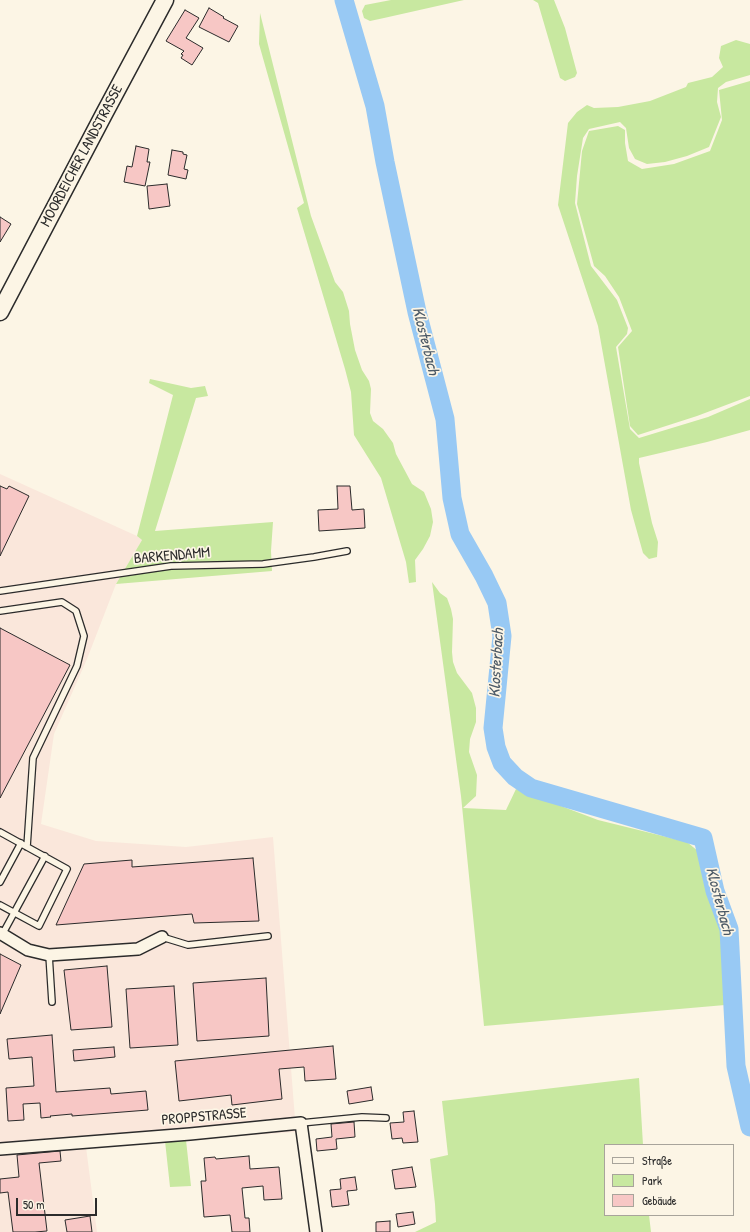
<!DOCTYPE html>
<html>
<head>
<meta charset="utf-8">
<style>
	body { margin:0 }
	#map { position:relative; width:750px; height:1232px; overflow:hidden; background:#fcf5e5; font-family:"Patrick Hand",sans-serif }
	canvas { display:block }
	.legend { position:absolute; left:604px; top:1144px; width:130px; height:72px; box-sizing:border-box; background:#fcf5e5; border:1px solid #a8a49b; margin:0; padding:5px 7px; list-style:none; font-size:12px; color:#2b2b2b }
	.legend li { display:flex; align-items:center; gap:8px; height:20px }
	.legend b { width:20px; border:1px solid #a8a49b }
	.scale { position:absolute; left:16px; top:1198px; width:81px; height:18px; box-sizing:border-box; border:2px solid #2b2b2b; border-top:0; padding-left:5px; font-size:12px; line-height:14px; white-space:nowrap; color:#2b2b2b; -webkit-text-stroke:3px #fcf5e5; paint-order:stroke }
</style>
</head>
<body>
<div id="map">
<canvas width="750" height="1232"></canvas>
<ul class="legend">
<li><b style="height:5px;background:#fcf5e5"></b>Straße</li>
<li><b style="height:11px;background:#c8e8a0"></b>Park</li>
<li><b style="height:11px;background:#f7c7c5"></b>Gebäude</li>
</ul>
<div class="scale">50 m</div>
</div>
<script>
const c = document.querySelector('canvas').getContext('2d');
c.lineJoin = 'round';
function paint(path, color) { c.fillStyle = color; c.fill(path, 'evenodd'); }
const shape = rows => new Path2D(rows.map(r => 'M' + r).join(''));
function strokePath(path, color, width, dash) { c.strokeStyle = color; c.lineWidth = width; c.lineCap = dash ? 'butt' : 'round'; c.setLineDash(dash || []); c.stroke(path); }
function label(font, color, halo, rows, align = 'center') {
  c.font = font + ' "Patrick Hand",sans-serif'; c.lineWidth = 3.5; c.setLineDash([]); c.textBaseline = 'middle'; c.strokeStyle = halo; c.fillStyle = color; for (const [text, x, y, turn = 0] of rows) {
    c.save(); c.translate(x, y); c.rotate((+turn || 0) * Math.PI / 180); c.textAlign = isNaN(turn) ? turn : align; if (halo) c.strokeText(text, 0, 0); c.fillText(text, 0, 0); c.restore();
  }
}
paint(shape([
	[0,474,137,536,142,540,116,584,87,659,54,734,41,824,96,841,186,847,273,837,296,1132,86,1147,97,1232,0,1232]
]), '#fae7db');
paint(shape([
	[391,0,464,0,384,18,370,21,364,18,362,11,365,5],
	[533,0,554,0,565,28,577,73,575,77,565,81,560,78,538,3],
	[260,13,311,216,335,282,343,292,349,311,350,324,355,350,362,370,369,381,371,389,370,413,373,421,383,429,393,443,396,454,412,484,424,492,431,509,433,522,430,536,423,549,415,560,416,582,409,583,406,562,381,478,354,435,351,392,345,369,297,208,304,203,259,44],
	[736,40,750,44,750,75,726,82,718,88,717,102,721,117,709,147,687,156,665,162,647,164,635,159,629,148,626,128,620,122,589,129,583,138,577,176,575,203,591,266,617,300,628,328,627,334,616,347,630,429,639,438,708,417,750,399,750,430,707,442,639,458,639,463,652,523,658,542,657,557,649,559,643,553,631,510,598,326,558,205,568,123,577,112,587,105,594,108,618,107,650,101,686,87,688,83,712,77,723,67,719,58,721,46],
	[750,81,750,396,697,416,638,435,630,426,618,347,632,331,619,297,605,276,594,266,577,204,582,151,589,131,618,126,625,130,625,143,628,161,642,169,674,164,710,151,722,120,719,90],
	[150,379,191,388,205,386,208,396,196,398,155,531,273,522,271,551,272,571,116,584,142,540,137,536,173,395,149,383],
	[432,582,440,593,447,598,451,609,453,619,452,652,453,662,457,673,472,693,476,708,476,722,470,739,469,752,477,775,476,796,463,808,506,810,516,789,598,820,687,842,699,852,704,883,722,934,725,1005,484,1026,461,796],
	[639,1078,643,1145,605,1145,605,1215,649,1215,651,1232,415,1232,436,1222,435,1204,430,1159,448,1155,442,1101],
	[186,1140,191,1186,170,1187,165,1141]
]), '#c8e8a0');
strokePath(shape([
	[344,0,375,106,385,162,417,312,445,419,452,498,460,534,484,576,497,603,502,636,493,728,496,747,502,763,515,777,531,788,703,838,715,891,729,929,736,1066,750,1127]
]), '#98c9f4', 19);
const building = shape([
	[209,8,224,17,223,18,238,26,229,42,199,27,209,8],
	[185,10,199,18,186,38,203,48,192,65,181,58,183,55,181,54,184,51,166,41,185,10],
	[136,146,149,149,147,162,150,162,145,186,124,182,127,166,132,167,136,146],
	[172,150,183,152,183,154,187,155,184,169,188,170,186,179,168,175,172,150],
	[167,184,170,206,149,209,147,186,167,184],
	[0,217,11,224,0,242,0,217],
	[0,486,7,489,9,486,29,496,0,556,0,486],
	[337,486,350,486,352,510,364,509,365,528,319,531,318,510,338,509,337,486],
	[0,628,70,665,0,798,0,628],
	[253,858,259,921,194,923,192,914,56,925,84,864,132,860,132,867,253,858],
	[0,954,21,965,0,1014,0,954],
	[107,966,112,1027,71,1030,64,970,107,966],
	[266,978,269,1036,197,1041,193,983,266,978],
	[174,986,178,1045,130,1048,126,989,174,986],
	[52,1035,56,1092,110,1088,111,1094,146,1091,148,1110,72,1116,72,1114,50,1116,51,1117,41,1118,40,1103,23,1104,24,1120,8,1121,6,1088,34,1086,32,1057,9,1059,7,1039,52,1035],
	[333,1046,336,1079,305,1081,304,1067,279,1069,282,1099,232,1105,231,1095,179,1101,175,1061,333,1046],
	[114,1047,115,1057,74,1061,73,1050,114,1047],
	[371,1087,373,1100,349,1104,347,1091,371,1087],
	[414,1111,418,1142,403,1143,402,1138,392,1139,390,1123,404,1122,403,1112,414,1111],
	[354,1122,355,1137,336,1139,337,1149,317,1151,316,1139,332,1137,331,1124,354,1122],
	[60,1151,61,1161,39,1163,47,1231,35,1232,13,1232,8,1192,0,1193,0,1179,19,1177,17,1155,60,1151],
	[249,1156,250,1169,279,1167,282,1199,264,1200,263,1186,242,1188,245,1218,249,1218,250,1232,232,1232,230,1215,204,1217,201,1181,206,1181,204,1158,215,1157,216,1159,249,1156],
	[412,1167,416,1187,395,1189,392,1170,412,1167],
	[355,1177,357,1190,347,1191,349,1205,332,1207,330,1190,341,1189,340,1179,355,1177],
	[413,1212,415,1224,398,1227,396,1214,413,1212],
	[90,1216,92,1232,67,1232,65,1220,90,1216],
	[390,1221,390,1232,376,1232,376,1222,390,1221]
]);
paint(building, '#f7c7c5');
strokePath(building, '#2b2b2b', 1);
const service = shape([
	[0,591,171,566,263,564,314,557,347,551],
	[0,611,62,602,76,611,84,636,77,666,33,758,27,847],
	[0,832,67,869,39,926,0,905],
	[0,882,21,843],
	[2,935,45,856],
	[162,937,188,945,268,936],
	[49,955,52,1002],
	[301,1123,362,1117,386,1118]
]);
const minor = shape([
	[0,933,28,950,49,955,138,949,162,937],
	[0,1149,190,1134,301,1123,316,1232]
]);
const secondary = shape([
	[0,312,104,114,165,0]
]);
strokePath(service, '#2b2b2b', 8);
strokePath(minor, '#2b2b2b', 14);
strokePath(secondary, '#2b2b2b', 19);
strokePath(service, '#fcf5e5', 5.5);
strokePath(minor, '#fcf5e5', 11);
strokePath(secondary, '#fcf5e5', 16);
label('15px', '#2b2b2b', '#fcf5e5', [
	["MOORDEICHER LANDSTRASSE",82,156,-62],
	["BARKENDAMM",172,556,-5],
	["PROPPSTRASSE",204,1117,-5]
]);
label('italic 16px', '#4c5a67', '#fcf5e5', [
	["Klosterbach",425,341,76],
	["Klosterbach",497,663,-87],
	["Klosterbach",719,901,75]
]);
</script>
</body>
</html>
